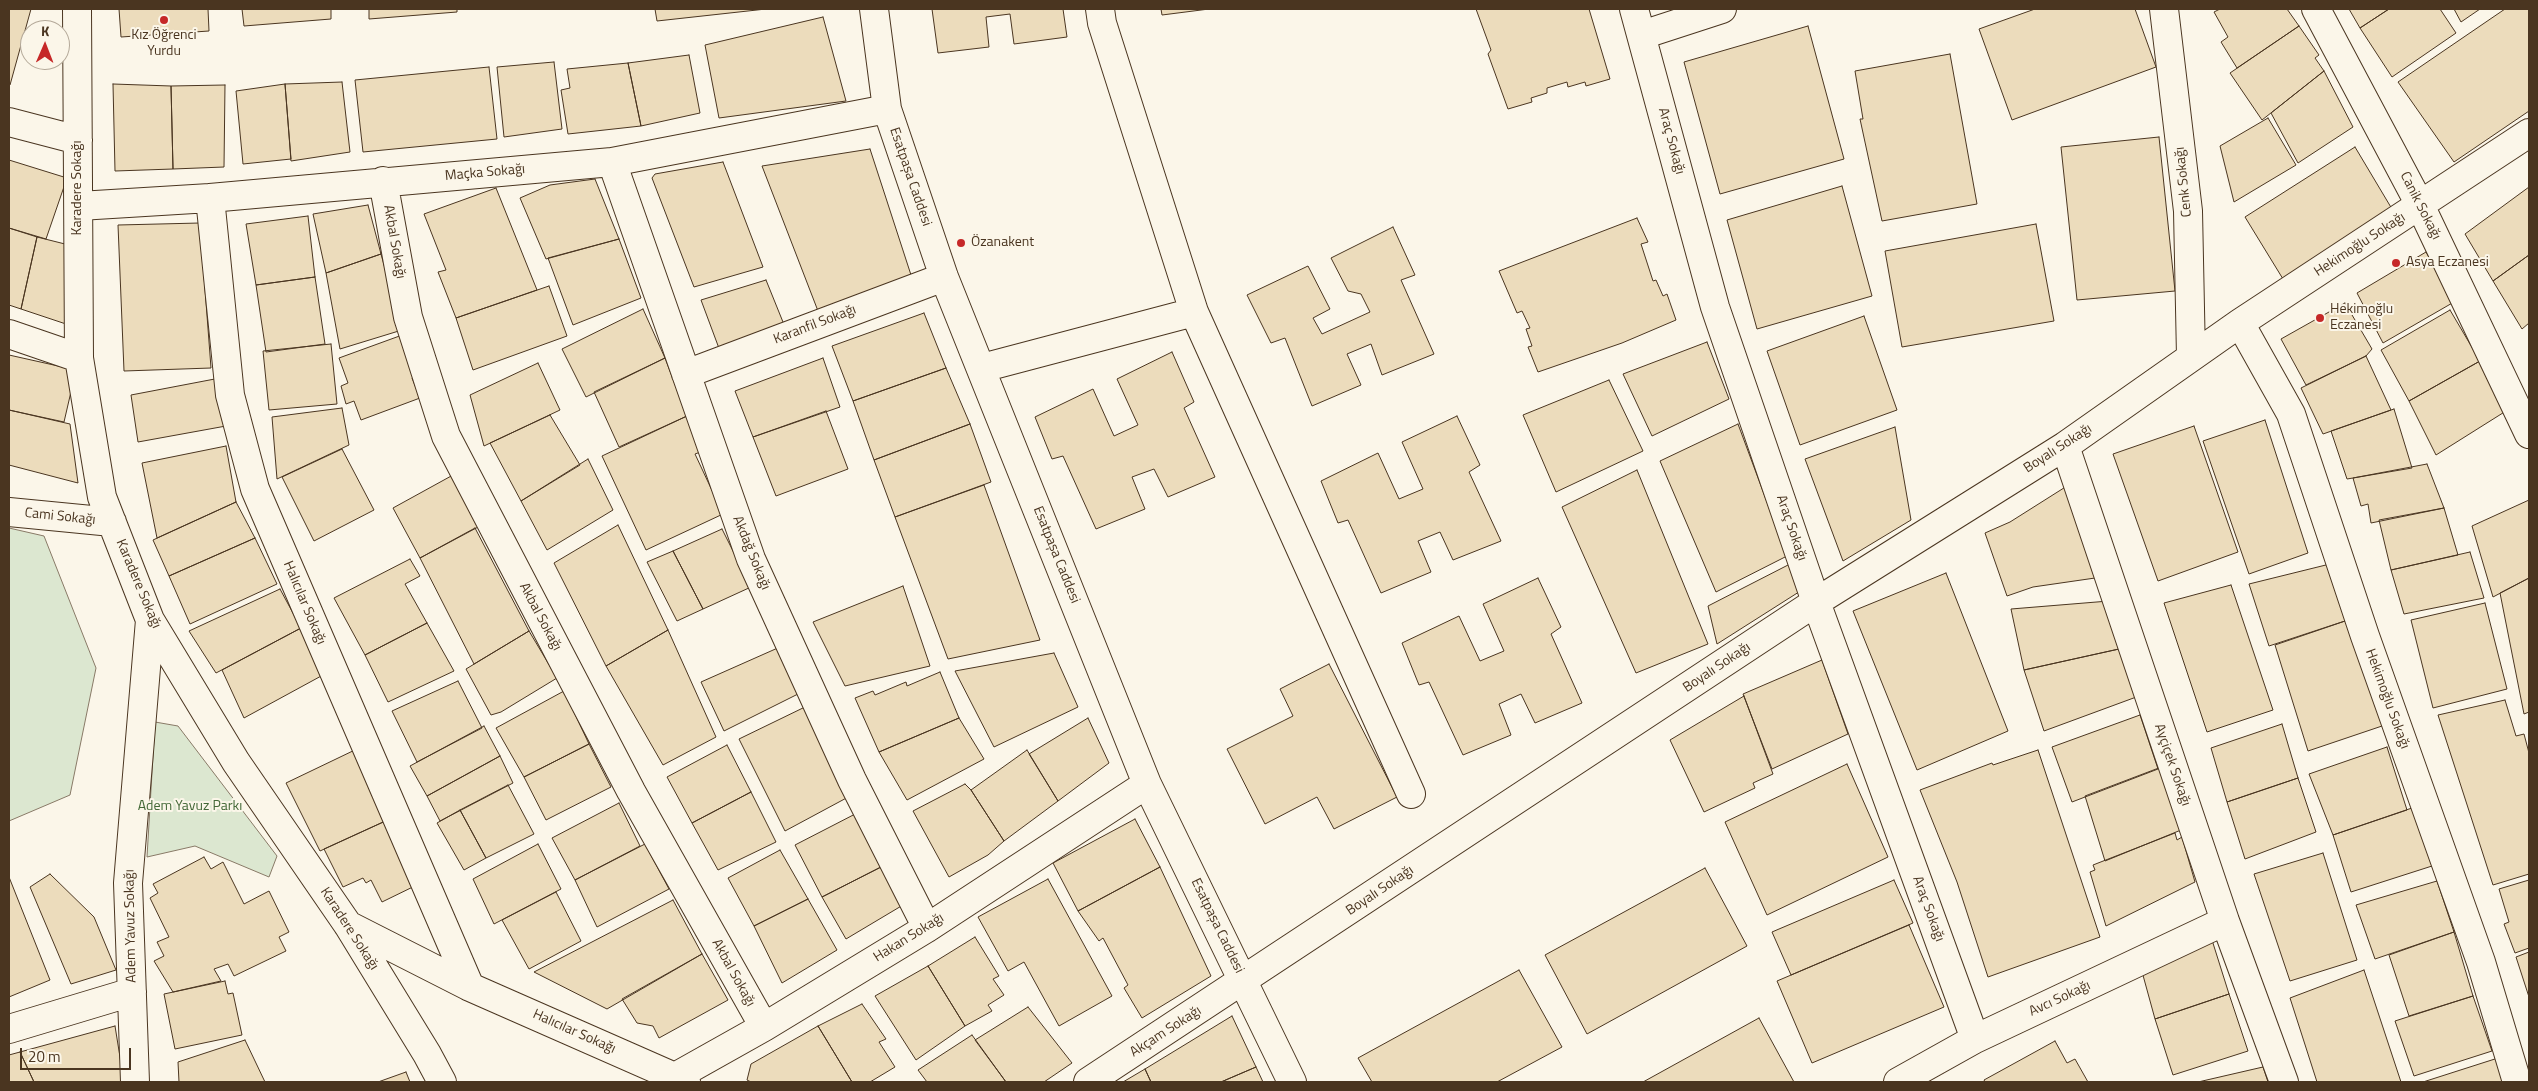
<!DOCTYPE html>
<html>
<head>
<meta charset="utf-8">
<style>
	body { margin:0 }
	#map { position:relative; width:2538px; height:1091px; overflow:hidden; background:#fbf6e9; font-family:"Titillium Web",sans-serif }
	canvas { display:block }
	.frame { position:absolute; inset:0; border:10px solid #4a3520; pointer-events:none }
	.north { position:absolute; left:20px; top:20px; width:50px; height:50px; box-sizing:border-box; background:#fbf6e9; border:1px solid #b4a999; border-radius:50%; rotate:1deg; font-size:14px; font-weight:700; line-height:20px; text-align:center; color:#4a3520 }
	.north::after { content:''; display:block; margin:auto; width:18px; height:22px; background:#c62828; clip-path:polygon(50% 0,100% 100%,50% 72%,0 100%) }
	.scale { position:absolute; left:20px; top:1048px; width:111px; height:22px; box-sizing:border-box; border:2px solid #4a3520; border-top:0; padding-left:6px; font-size:15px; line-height:18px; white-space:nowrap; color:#4a3520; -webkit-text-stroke:4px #fbf6e9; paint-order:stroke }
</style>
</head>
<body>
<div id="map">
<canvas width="2538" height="1091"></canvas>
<div class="frame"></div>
<div class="north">K</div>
<div class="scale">20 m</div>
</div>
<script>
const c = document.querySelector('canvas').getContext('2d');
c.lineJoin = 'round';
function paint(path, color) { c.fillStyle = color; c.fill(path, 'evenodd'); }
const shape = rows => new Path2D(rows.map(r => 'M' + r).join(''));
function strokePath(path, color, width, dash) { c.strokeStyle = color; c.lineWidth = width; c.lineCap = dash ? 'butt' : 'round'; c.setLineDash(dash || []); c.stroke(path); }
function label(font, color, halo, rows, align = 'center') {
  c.font = font + ' "Titillium Web",sans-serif'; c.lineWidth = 4; c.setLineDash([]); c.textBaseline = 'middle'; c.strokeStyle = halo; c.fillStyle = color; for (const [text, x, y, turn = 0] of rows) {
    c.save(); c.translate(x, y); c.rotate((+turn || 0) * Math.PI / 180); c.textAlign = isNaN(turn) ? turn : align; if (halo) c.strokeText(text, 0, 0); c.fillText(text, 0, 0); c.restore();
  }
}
const green = shape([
	[9,528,44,536,96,668,70,795,9,821,9,528],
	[155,722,178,726,277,856,269,877,195,846,147,857,155,722]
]);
paint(green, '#dce7d0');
strokePath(green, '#887966', 1);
const building = shape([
	[9,9,31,9,10,85,9,85,9,9],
	[119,9,208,9,209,31,121,37,119,9],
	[242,9,331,9,331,19,244,26,242,9],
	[369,9,457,9,457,12,369,19,369,9],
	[655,9,766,9,657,21,655,9],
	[932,9,1063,9,1067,37,1014,44,1010,14,986,17,989,47,938,53,932,9],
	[1161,9,1209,9,1162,15,1161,9],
	[1476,9,1589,9,1610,79,1586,86,1585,82,1568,87,1567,82,1547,88,1547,93,1531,98,1532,102,1508,109,1488,54,1491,50,1476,9],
	[2035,9,2135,9,2156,67,2012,120,1979,29,2035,9],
	[2220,9,2287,9,2299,26,2237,68,2221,42,2228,37,2214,12,2220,9],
	[2349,9,2389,9,2360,28,2349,9],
	[2389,9,2440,9,2456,33,2392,77,2360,28,2389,9],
	[2454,9,2480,9,2461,22,2454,9],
	[2505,9,2529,9,2529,111,2454,162,2398,82,2505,9],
	[823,17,846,101,719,118,705,45,823,17],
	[1808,26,1844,159,1720,194,1684,62,1808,26],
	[2299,26,2319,55,2315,58,2324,71,2262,120,2230,73,2299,26],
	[1950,54,1977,204,1882,221,1860,119,1863,119,1855,71,1950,54],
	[689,55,700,113,641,126,628,63,689,55],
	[554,62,562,129,504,137,497,67,554,62],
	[628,63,641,126,568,134,561,90,570,88,567,69,628,63],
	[489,67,497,139,363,152,355,80,489,67],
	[2324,71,2353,127,2298,163,2271,113,2324,71],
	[342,82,350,152,291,161,285,84,342,82],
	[113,84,171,86,173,169,115,171,113,84],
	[285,84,291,159,243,164,236,91,285,84],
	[225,85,224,167,173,169,171,86,225,85],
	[2268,118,2296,165,2234,202,2220,146,2268,118],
	[2159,137,2175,291,2077,300,2061,147,2159,137],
	[2355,147,2392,209,2283,279,2245,217,2355,147],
	[870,149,911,275,818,311,762,166,870,149],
	[9,160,67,178,46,239,9,228,9,160],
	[723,162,763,267,694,287,652,178,655,174,723,162],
	[595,179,619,239,546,259,520,198,550,185,595,179],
	[1842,186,1872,296,1757,329,1727,220,1842,186],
	[2529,187,2529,255,2493,281,2465,234,2529,187],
	[496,188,537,290,456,318,438,272,446,270,424,214,496,188],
	[368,205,381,254,326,273,313,214,368,205],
	[308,216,315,277,256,285,246,224,308,216],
	[1637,218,1648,242,1641,244,1653,281,1656,280,1663,296,1667,294,1676,320,1622,343,1538,372,1528,347,1532,346,1526,329,1530,328,1522,311,1517,313,1499,271,1637,218],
	[200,223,211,368,124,371,118,225,200,223],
	[2036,224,2054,321,1902,347,1885,251,2036,224],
	[1393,227,1415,275,1401,280,1434,354,1382,375,1371,344,1347,354,1361,385,1312,406,1285,338,1271,343,1247,295,1308,266,1330,309,1313,318,1322,334,1370,312,1361,294,1348,291,1331,258,1393,227],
	[9,228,37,237,21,309,9,305,9,228],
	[37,237,69,245,72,326,21,309,37,237],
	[619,239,641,298,573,325,548,258,619,239],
	[2426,252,2454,302,2383,343,2357,293,2426,252],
	[381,254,402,330,340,349,326,273,381,254],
	[2529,255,2529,323,2522,329,2493,281,2529,255],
	[315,277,325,344,266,352,256,285,315,277],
	[766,280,785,327,720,351,701,300,766,280],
	[549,286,567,336,473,370,456,318,549,286],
	[2345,303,2372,349,2366,356,2306,385,2281,339,2345,303],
	[643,309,665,358,586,397,562,349,643,309],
	[2450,310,2480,361,2409,401,2381,350,2450,310],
	[924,313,946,368,853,401,832,346,924,313],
	[1864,316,1897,410,1800,445,1767,351,1864,316],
	[405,334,420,376,412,378,420,398,361,420,354,401,346,404,341,386,348,383,339,358,405,334],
	[1707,342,1729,399,1652,436,1623,374,1707,342],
	[331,344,337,404,269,410,263,351,331,344],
	[1172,352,1194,402,1184,408,1215,477,1168,497,1154,469,1132,477,1145,509,1096,529,1063,456,1052,459,1035,417,1093,389,1114,436,1138,425,1117,379,1172,352],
	[9,355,76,370,64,422,9,410,9,355],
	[2366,356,2391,410,2323,434,2301,388,2366,356],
	[665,358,687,416,619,447,594,392,665,358],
	[823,358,840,407,753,437,735,391,823,358],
	[2480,361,2506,411,2436,455,2409,401,2480,361],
	[538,363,560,410,484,446,470,395,538,363],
	[946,368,970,424,874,460,853,401,946,368],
	[220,378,226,426,138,442,131,395,220,378],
	[1609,380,1643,451,1556,492,1523,415,1609,380],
	[342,408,349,445,277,479,272,417,342,408],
	[2394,409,2412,468,2347,479,2331,431,2394,409],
	[9,410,70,424,78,483,9,465,9,410],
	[826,411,848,469,776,496,753,437,826,411],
	[550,415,580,465,521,501,490,443,550,415],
	[687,416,703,451,695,454,723,514,646,550,602,456,687,416],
	[1457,416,1480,465,1469,472,1501,541,1453,560,1440,532,1418,541,1431,572,1381,593,1348,520,1338,523,1321,481,1378,453,1399,499,1423,489,1402,442,1457,416],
	[2265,420,2308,553,2249,574,2203,441,2265,420],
	[970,424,991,482,895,517,874,460,970,424],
	[1738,424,1787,556,1716,592,1660,461,1738,424],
	[2194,426,2238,552,2158,581,2113,454,2194,426],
	[1895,427,1911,520,1843,561,1805,459,1895,427],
	[226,446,236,502,157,538,142,463,226,446],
	[342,449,374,510,314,541,282,477,342,449],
	[588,459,613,510,547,550,521,501,588,459],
	[2427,464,2444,508,2371,523,2368,504,2361,506,2353,478,2427,464],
	[1637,470,1708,644,1636,673,1562,507,1637,470],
	[453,475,480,526,420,558,393,508,453,475],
	[984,485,1040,640,948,659,895,517,984,485],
	[2067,486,2102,577,2033,587,2007,596,1985,533,2010,522,2067,486],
	[2529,500,2529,578,2493,597,2472,526,2529,500],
	[236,502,255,538,169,576,153,540,236,502],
	[2444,508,2458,555,2391,570,2379,520,2444,508],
	[618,525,668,630,606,666,554,563,618,525],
	[475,528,529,631,474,664,420,558,475,528],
	[722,529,751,587,703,609,673,551,722,529],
	[255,538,277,584,190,624,169,576,255,538],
	[673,551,703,609,677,621,647,562,673,551],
	[2470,552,2484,598,2404,614,2391,570,2470,552],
	[410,559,420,576,405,584,427,623,365,655,334,598,410,559],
	[2334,563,2351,619,2269,646,2249,584,2334,563],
	[1790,564,1802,590,1717,644,1708,606,1790,564],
	[1946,573,2008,731,1917,770,1853,611,1946,573],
	[1538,578,1561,627,1551,634,1582,703,1535,723,1521,694,1499,704,1511,735,1463,755,1429,682,1419,685,1402,643,1459,616,1480,661,1504,651,1483,604,1538,578],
	[2529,578,2529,712,2524,714,2500,593,2529,578],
	[2231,585,2273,710,2207,732,2164,603,2231,585],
	[903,586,930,666,845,686,813,622,903,586],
	[280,589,301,628,216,673,189,631,280,589],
	[2109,601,2119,649,2024,670,2011,609,2109,601],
	[2485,603,2507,689,2433,708,2411,620,2485,603],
	[2351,619,2385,725,2308,751,2275,645,2351,619],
	[427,623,454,671,388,702,365,655,427,623],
	[301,628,323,675,244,718,222,670,301,628],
	[668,630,716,737,663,765,606,666,668,630],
	[529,631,557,678,501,712,491,715,466,669,529,631],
	[780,647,804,691,724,731,701,682,780,647],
	[2119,649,2139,696,2044,731,2024,670,2119,649],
	[1054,653,1078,707,994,747,955,671,1054,653],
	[1822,660,1848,734,1772,769,1743,694,1822,660],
	[1329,664,1397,797,1334,829,1317,797,1265,824,1227,749,1293,716,1280,689,1329,664],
	[940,672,959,718,879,752,855,698,873,691,875,695,906,682,907,686,940,672],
	[458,681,482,728,417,762,392,711,458,681],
	[564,691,589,744,524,777,496,728,564,691],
	[1744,696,1773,774,1753,783,1755,788,1704,812,1670,740,1744,696],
	[2505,700,2516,736,2524,734,2529,753,2529,874,2493,885,2438,715,2505,700],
	[807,706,852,795,785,831,739,739,807,706],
	[2140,715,2158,769,2072,802,2052,747,2140,715],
	[959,718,984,759,907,800,879,752,959,718],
	[1088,718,1109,763,1058,801,1029,754,1088,718],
	[2282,724,2298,778,2227,802,2211,748,2282,724],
	[484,726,500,756,427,796,410,766,484,726],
	[589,744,611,787,546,820,524,777,589,744],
	[727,745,751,792,692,823,667,777,727,745],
	[2387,747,2407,810,2333,835,2309,774,2387,747],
	[359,748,392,818,320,851,286,783,359,748],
	[1027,750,1058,801,1004,841,971,790,1027,750],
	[2038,750,2100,937,1988,977,1957,882,1920,790,1992,763,1993,765,2038,750],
	[500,756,513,783,440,821,427,796,500,756],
	[1847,764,1888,857,1767,915,1725,822,1847,764],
	[2164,766,2181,830,2105,861,2085,796,2164,766],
	[2298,778,2316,832,2245,859,2227,802,2298,778],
	[965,784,971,790,1004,841,988,855,949,877,913,811,965,784],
	[508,785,534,834,486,858,460,810,508,785],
	[751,792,776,842,718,870,692,823,751,792],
	[619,803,640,846,575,880,552,838,619,803],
	[2412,808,2432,866,2351,892,2333,835,2412,808],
	[460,810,486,858,464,870,437,823,460,810],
	[861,811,881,867,822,897,795,845,861,811],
	[392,818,423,882,382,902,371,880,366,883,363,878,343,887,324,849,392,818],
	[1135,819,1160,867,1078,911,1053,863,1135,819],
	[2175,833,2177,840,2182,837,2195,882,2106,926,2090,872,2095,870,2093,865,2175,833],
	[538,844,561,889,494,924,473,879,538,844],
	[645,844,669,889,597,927,575,880,645,844],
	[780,850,808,899,754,926,728,878,780,850],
	[2323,853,2357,960,2290,981,2254,874,2323,853],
	[204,857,211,869,223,862,244,904,269,891,289,932,279,937,286,951,234,976,228,964,214,969,221,981,173,992,154,961,164,956,157,942,169,937,150,898,158,893,153,884,204,857],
	[881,867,903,905,846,939,822,897,881,867],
	[1160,867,1211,976,1142,1018,1124,988,1128,985,1103,938,1099,941,1078,911,1160,867],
	[1705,868,1747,946,1587,1034,1545,955,1705,868],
	[50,874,94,917,116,970,71,984,30,887,50,874],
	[9,877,50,980,9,997,9,877],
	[1048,879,1112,996,1059,1026,1024,962,1008,971,978,917,1048,879],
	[1894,880,1913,923,1791,975,1772,932,1894,880],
	[2529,880,2529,948,2515,953,2504,924,2509,922,2499,889,2529,880],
	[2437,881,2454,932,2375,959,2356,905,2437,881],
	[556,892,581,941,529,969,502,920,556,892],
	[808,899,837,950,782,983,754,926,808,899],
	[673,900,702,954,607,1009,534,972,673,900],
	[1909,925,1944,1007,1812,1063,1777,981,1909,925],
	[2454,932,2473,996,2409,1016,2389,955,2454,932],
	[975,937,999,976,993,979,1004,995,988,1005,992,1011,965,1026,928,966,975,937],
	[2212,940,2229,994,2155,1019,2141,968,2212,940],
	[2529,952,2529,997,2516,957,2529,952],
	[702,954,728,1000,659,1038,653,1026,637,1023,622,999,702,954],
	[928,966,965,1026,916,1060,875,996,928,966],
	[1519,970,1562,1047,1497,1082,1372,1082,1358,1058,1519,970],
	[2364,970,2401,1082,2317,1082,2290,998,2364,970],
	[225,981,228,994,233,993,242,1035,175,1049,164,994,225,981],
	[2229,994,2248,1051,2173,1075,2155,1019,2229,994],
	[2473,996,2492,1051,2414,1076,2395,1021,2473,996],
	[862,1004,886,1039,879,1042,895,1067,870,1082,852,1082,818,1026,862,1004],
	[1028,1007,1072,1063,1044,1082,1006,1082,975,1040,1028,1007],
	[1232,1016,1256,1067,1221,1082,1151,1082,1145,1069,1232,1016],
	[1759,1018,1794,1082,1643,1082,1759,1018],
	[115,1026,124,1082,34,1082,20,1052,115,1026],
	[818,1026,852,1082,751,1082,747,1080,751,1064,818,1026],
	[972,1035,1006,1082,927,1082,918,1070,972,1035],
	[245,1040,265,1082,179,1082,178,1062,245,1040],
	[2055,1041,2067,1063,2075,1059,2088,1082,1985,1082,1984,1080,2055,1041],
	[20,1052,34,1082,9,1082,9,1055,20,1052],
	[2498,1058,2506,1082,2423,1082,2498,1058],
	[1256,1067,1263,1082,1221,1082,1256,1067],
	[2263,1067,2268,1082,2198,1082,2263,1067],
	[1145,1069,1151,1082,1123,1082,1145,1069],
	[406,1072,410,1082,378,1082,406,1072]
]);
paint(building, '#ecdcbc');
strokePath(building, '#4a3520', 1);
const minor = shape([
	[77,9,79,358,102,497,150,620,236,762,348,925,427,1054,442,1082],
	[874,9,887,109,944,277,1147,784,1292,1082],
	[1100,9,1102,23,1194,312,1411,794],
	[1634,9,1715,307,1816,602,1975,1039],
	[2164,9,2188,211,2191,357],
	[2316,9,2420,205,2529,434],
	[1642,35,1722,9],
	[9,122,78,140],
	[612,162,751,559,852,780,927,928],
	[383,181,408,317,446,436,631,791,764,1027],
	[210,198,230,395,255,489,470,987],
	[79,206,210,198,612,162,887,109],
	[2240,323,2291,414,2365,636,2481,962,2517,1082],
	[9,334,79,358],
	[982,368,1194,312],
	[686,374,944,277],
	[2065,446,2225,921,2284,1082],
	[9,512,112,522],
	[348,925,470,987,686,1082],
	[9,1029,132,992],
	[135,1082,128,883,150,620],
	[666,1082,764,1027,927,928,1147,784],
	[1088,1082,1816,602,2065,446,2240,323,2529,133],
	[1898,1082,1975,1039,2225,921]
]);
strokePath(minor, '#4a3520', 30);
strokePath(minor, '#fbf6e9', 28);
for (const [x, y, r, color] of [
	[164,20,5,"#c62828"],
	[961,243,5,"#c62828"],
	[2396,263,5,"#c62828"],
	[2320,318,5,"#c62828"]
]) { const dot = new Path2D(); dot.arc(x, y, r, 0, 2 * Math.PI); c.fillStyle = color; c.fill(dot); strokePath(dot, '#fbf6e9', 2); }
label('14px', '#4a3520', '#fbf6e9', [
	["Kız Öğrenci",164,36,"center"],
	["Yurdu",164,52,"center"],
	["Özanakent",971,243],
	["Asya Eczanesi",2406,263],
	["Hekimoğlu",2330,310],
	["Eczanesi",2330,326]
], 'left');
label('14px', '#4a3520', '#fbf6e9', [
	["Araç Sokağı",1671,141,75],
	["Maçka Sokağı",485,173,-5],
	["Esatpaşa Caddesi",910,177,71],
	["Cenk Sokağı",2184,182,-96],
	["Karadere Sokağı",78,188,-90],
	["Canik Sokağı",2420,206,63],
	["Akbal Sokağı",394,242,80],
	["Hekimoğlu Sokağı",2360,245,-33],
	["Karanfil Sokağı",815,325,-21],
	["Boyalı Sokağı",2058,449,-33],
	["Cami Sokağı",60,517,6],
	["Araç Sokağı",1791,528,71],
	["Akdağ Sokağı",751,553,68],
	["Esatpaşa Caddesi",1056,555,68],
	["Karadere Sokağı",138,584,67],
	["Halıcılar Sokağı",304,603,67],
	["Akbal Sokağı",540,617,62],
	["Boyalı Sokağı",1717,668,-34],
	["Hekimoğlu Sokağı",2387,699,70],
	["Ayçiçek Sokağı",2172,765,71],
	["Boyalı Sokağı",1380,891,-34],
	["Araç Sokağı",1928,909,70],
	["Adem Yavuz Sokağı",131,926,-91],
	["Esatpaşa Caddesi",1217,926,64],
	["Karadere Sokağı",349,929,57],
	["Hakan Sokağı",909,938,-32],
	["Akbal Sokağı",733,973,61],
	["Avcı Sokağı",2060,999,-25],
	["Halıcılar Sokağı",574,1032,24],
	["Akçam Sokağı",1166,1032,-33]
]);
label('14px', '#436837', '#fbf6e9', [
	["Adem Yavuz Parkı",190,807]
]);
</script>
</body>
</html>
